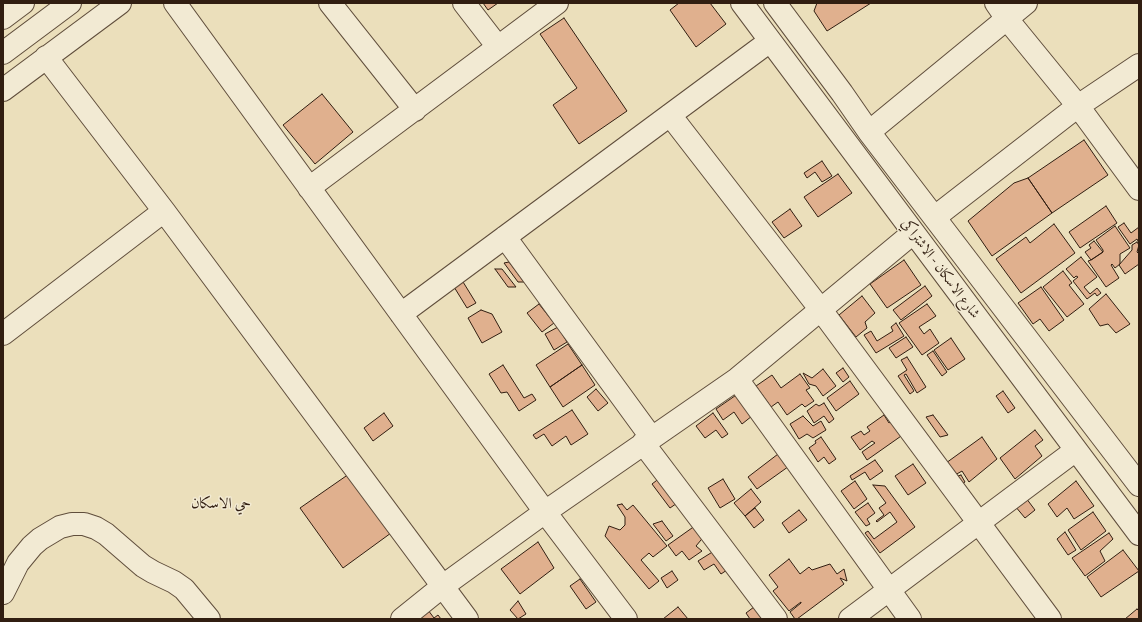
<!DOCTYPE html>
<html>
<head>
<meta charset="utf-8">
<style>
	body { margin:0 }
	#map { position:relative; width:1142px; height:622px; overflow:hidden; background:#ebdfbb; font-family:Alegreya,serif }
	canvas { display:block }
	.frame { position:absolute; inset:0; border:4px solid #311e11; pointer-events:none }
</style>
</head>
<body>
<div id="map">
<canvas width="1142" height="622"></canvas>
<div class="frame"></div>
</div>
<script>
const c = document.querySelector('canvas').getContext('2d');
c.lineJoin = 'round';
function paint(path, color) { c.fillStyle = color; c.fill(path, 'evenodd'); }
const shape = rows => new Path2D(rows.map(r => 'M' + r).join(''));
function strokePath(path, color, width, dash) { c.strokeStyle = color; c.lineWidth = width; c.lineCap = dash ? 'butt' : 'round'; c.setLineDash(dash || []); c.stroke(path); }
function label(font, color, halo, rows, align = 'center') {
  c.font = font + ' Alegreya,Amiri,serif'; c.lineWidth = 3; c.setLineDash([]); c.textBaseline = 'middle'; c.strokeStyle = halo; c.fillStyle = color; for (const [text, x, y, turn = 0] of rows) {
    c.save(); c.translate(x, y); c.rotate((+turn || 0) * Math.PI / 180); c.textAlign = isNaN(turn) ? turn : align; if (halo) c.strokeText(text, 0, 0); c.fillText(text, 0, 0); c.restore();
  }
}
const building = shape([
	[483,3,498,3,488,10,483,3],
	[679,3,710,3,726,24,696,47,670,10,679,3],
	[817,3,871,3,827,31,814,11,817,3],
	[564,18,627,111,579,144,553,105,577,88,540,34,564,18],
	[322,94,353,132,315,164,283,125,322,94],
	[1084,140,1108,175,1052,213,1028,178,1084,140],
	[822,161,832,176,822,182,815,172,807,178,804,173,822,161],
	[838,174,852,193,818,217,804,197,838,174],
	[1028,178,1052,213,992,256,968,221,1014,183,1028,178],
	[1106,206,1117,223,1080,248,1069,232,1106,206],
	[790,209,802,226,784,238,772,222,790,209],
	[1124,223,1131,233,1139,227,1139,243,1137,239,1130,244,1118,227,1124,223],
	[1054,224,1075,253,1021,293,996,259,1026,237,1030,243,1054,224],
	[1115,226,1130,248,1120,254,1120,264,1115,268,1112,264,1111,265,1119,278,1106,287,1088,261,1091,260,1103,252,1103,250,1096,240,1115,226],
	[1094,241,1103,252,1091,260,1085,252,1091,248,1089,245,1094,241],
	[1137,242,1139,245,1137,252,1139,254,1139,264,1125,274,1119,265,1132,250,1132,245,1137,242],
	[1081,257,1097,277,1084,287,1090,294,1097,288,1101,293,1097,296,1095,293,1087,299,1073,281,1078,277,1076,276,1074,278,1066,269,1081,257],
	[904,260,921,285,887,308,870,284,904,260],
	[509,262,524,282,518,282,504,263,509,262],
	[495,269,502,269,516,287,508,287,495,269],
	[1063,271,1072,283,1069,285,1084,304,1067,317,1043,287,1063,271],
	[460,277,476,303,467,308,451,282,460,277],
	[925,286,932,296,901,320,893,310,925,286],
	[1041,287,1064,320,1049,331,1040,319,1033,324,1018,303,1041,287],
	[1106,294,1130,324,1116,333,1108,324,1100,326,1089,309,1106,294],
	[862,296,875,313,865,322,867,328,856,337,839,315,862,296],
	[539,304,554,323,542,332,527,313,539,304],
	[927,304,936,316,919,327,924,334,930,329,939,343,922,355,899,323,927,304],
	[481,310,492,314,502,332,482,343,468,318,481,310],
	[896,323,904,336,876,353,864,335,871,331,877,341,893,331,891,327,896,323],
	[558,327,567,342,554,350,545,334,558,327],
	[906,337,913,347,896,358,889,348,906,337],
	[951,338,965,359,948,370,934,350,951,338],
	[568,344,582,365,550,387,536,365,568,344],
	[933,351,947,372,942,376,927,355,933,351],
	[907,357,926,387,917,393,906,374,904,375,914,391,910,394,898,376,907,370,901,360,907,357],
	[503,365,524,398,532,394,536,400,519,411,507,392,501,393,489,374,503,365],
	[582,365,595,385,563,407,550,387,582,365],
	[843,368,849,377,843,382,836,373,843,368],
	[823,369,836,386,823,396,816,386,809,384,803,373,812,378,823,369],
	[800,374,810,388,806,390,814,401,805,407,802,404,787,415,778,402,771,407,756,386,772,375,781,388,800,374],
	[850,381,859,394,836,411,827,398,850,381],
	[596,389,608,403,598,411,587,397,596,389],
	[742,391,757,412,742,424,734,412,723,420,716,409,742,391],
	[1003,391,1015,408,1008,413,996,396,1003,391],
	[824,403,834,419,829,423,824,416,814,423,807,411,816,404,819,406,824,403],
	[572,410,588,434,571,445,566,436,552,446,544,434,536,439,533,435,572,410],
	[384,413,393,426,373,441,364,428,384,413],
	[713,413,728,434,722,438,716,430,705,438,696,426,713,413],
	[884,415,889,423,894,419,904,434,867,460,862,452,875,443,872,441,860,450,851,437,861,431,864,435,870,431,867,427,884,415],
	[933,415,948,435,940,437,926,417,933,415],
	[803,416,813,426,821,421,826,430,813,438,807,434,799,439,790,424,803,416],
	[1035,430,1043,440,1035,446,1042,456,1015,479,1000,458,1035,430],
	[821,437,836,459,829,464,824,457,818,462,809,448,816,443,815,441,821,437],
	[982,437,997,459,969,482,962,471,955,475,946,463,982,437],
	[782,451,792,464,757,489,748,477,782,451],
	[875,460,883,471,870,480,865,472,852,480,850,476,875,460],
	[913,464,926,483,908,495,895,476,913,464],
	[349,474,391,533,343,568,300,508,349,474],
	[665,474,683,499,670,508,652,484,665,474],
	[961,475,965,482,960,485,955,477,961,475],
	[723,479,735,499,720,508,708,488,723,479],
	[855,481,867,499,854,509,841,491,855,481],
	[1076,481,1094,506,1074,519,1067,508,1057,517,1048,504,1076,481],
	[873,485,885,486,915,527,880,553,865,533,868,531,874,539,897,522,890,512,877,522,876,521,884,515,879,508,886,503,873,485],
	[751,489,761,502,745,516,734,503,751,489],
	[1026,498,1035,510,1025,518,1015,506,1026,498],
	[868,503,875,513,867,519,870,524,866,526,855,512,868,503],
	[622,504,627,510,633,505,667,546,653,557,649,553,641,560,659,581,649,589,605,536,609,526,620,530,625,525,625,517,617,505,622,504],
	[755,508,764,520,754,528,745,516,755,508],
	[799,510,807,520,789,533,782,523,799,510],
	[1093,512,1106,531,1081,550,1068,530,1093,512],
	[662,521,673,536,666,541,653,524,662,521],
	[699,523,706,534,696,546,702,551,689,560,682,551,676,556,668,545,699,523],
	[1065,532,1076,550,1068,555,1057,539,1065,532],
	[1109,533,1113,539,1100,551,1105,561,1085,576,1072,558,1109,533],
	[538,542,554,568,520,594,501,569,538,542],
	[1123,550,1139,571,1101,597,1087,577,1123,550],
	[714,551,727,570,721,574,714,564,704,570,698,561,714,551],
	[789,559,800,574,809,567,812,570,830,564,837,574,844,569,847,581,840,578,844,584,797,619,795,619,790,612,801,603,801,602,789,611,773,591,778,587,769,575,789,559],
	[672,571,678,580,667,588,661,578,672,571],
	[580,579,596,602,586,609,570,586,580,579],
	[518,601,526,614,518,619,510,610,518,601],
	[678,607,688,619,663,619,678,607],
	[754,607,762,619,750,619,746,613,754,607],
	[1137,609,1139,611,1139,619,1125,619,1137,609],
	[428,610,434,618,438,615,441,619,415,619,428,610]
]);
paint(building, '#e0b08e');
strokePath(building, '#311e11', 1);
const minor = shape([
	[175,3,545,512,626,619],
	[330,3,415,110],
	[464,3,498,47],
	[742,3,1139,534],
	[775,3,842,93,869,132,1139,485],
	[996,3,1007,19,1078,106,1139,189],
	[3,18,23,3],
	[3,53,70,3],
	[46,57,164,211,467,619],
	[3,90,120,3],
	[670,115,821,310,1050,619],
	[869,132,1026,3],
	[309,188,557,3],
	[935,217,1078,106,1139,65],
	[505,237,651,437],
	[401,314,770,41],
	[3,334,164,211],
	[737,379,910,619],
	[643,443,776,619],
	[3,593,18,563,32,546,40,539,60,527,72,524,84,524,96,528,106,534,143,566,153,572,174,582,184,589,209,619],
	[402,619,443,586,545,512,737,379,913,233],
	[850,619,1076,450]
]);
strokePath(minor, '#604e3c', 24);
strokePath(minor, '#f2ead3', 22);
label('14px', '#311e11', '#f2ead3', [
	["شارع الاسكان - الاشتراكي",940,269,53]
]);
label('15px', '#311e11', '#f2ead3', [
	["حي الاسكان",221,504]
]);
</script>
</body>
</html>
